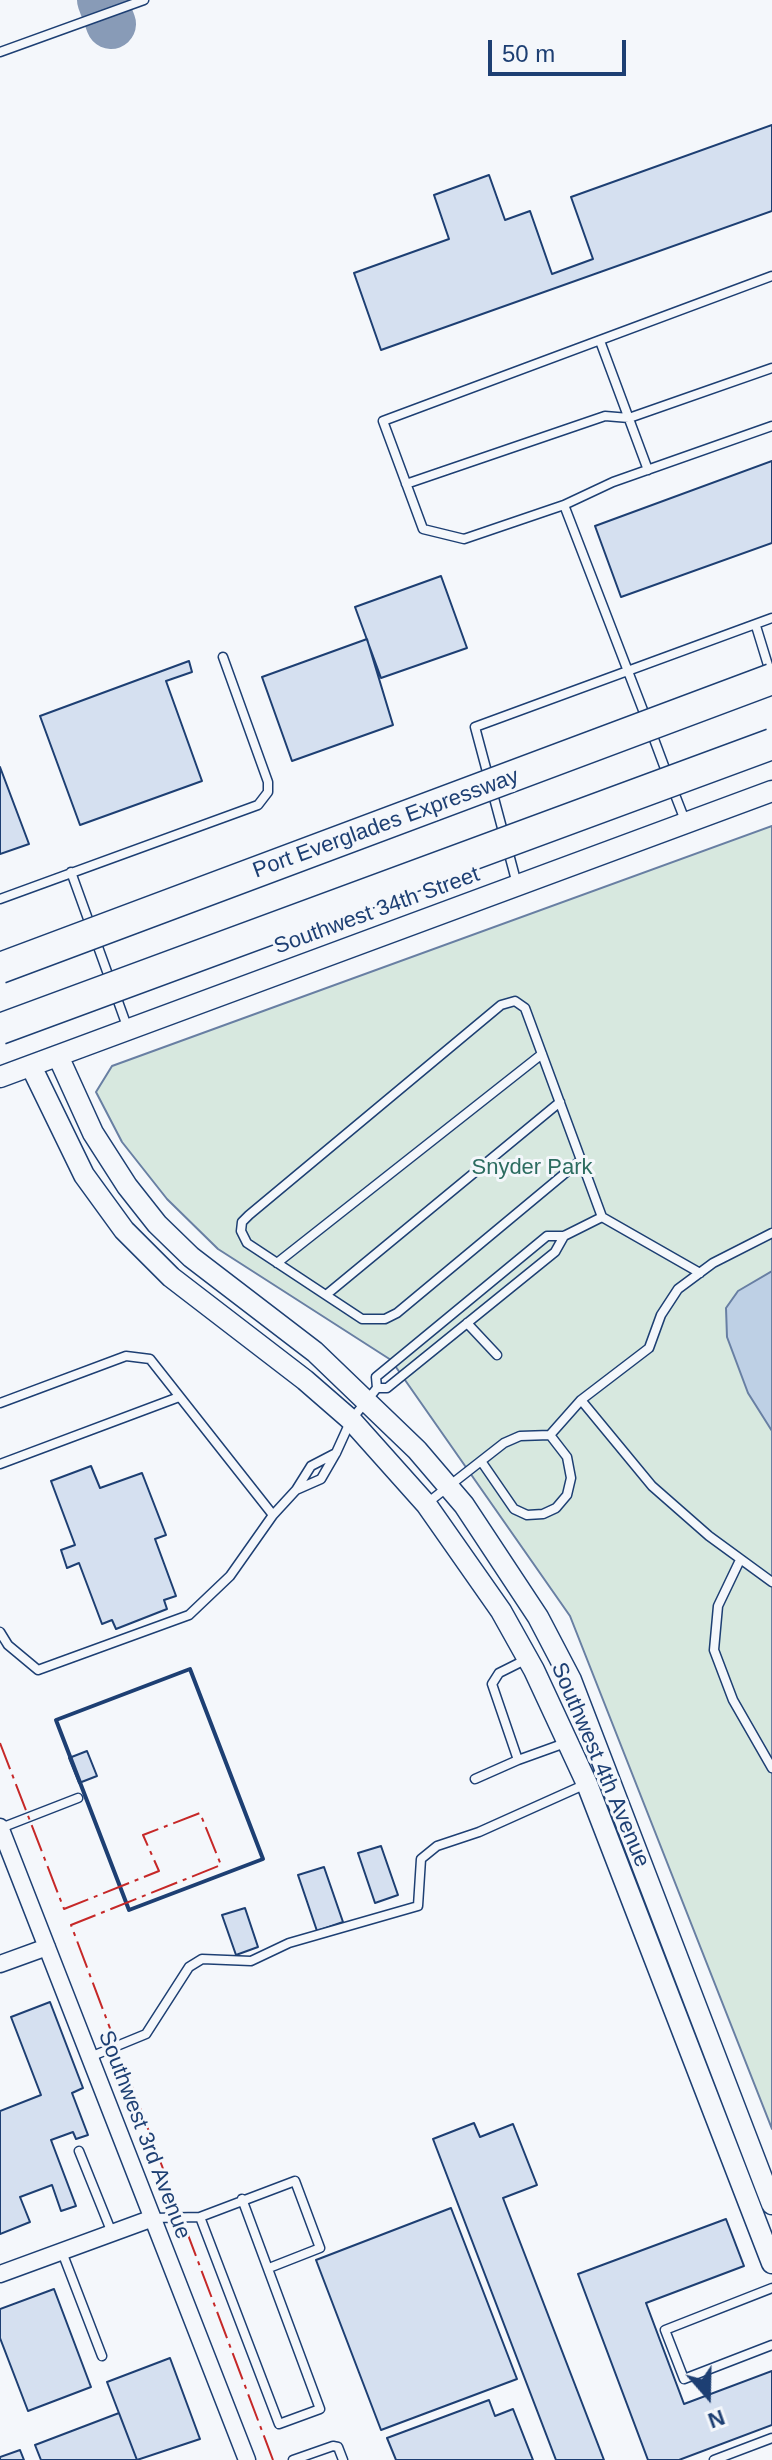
<!DOCTYPE html>
<html>
<head>
<meta charset="utf-8">
<style>
	body { margin:0 }
	#map { position:relative; width:772px; height:2460px; overflow:hidden; background:#f4f7fb; font-family:Arial,sans-serif }
	canvas { display:block }
	.north { position:absolute; left:668px; top:2356px; width:80px; height:80px; -webkit-text-stroke:6px #f4f7fb; paint-order:stroke; rotate:160deg; font-size:22px; font-weight:700; line-height:32px; text-align:center; color:#1d3f73 }
	.north::after { content:''; display:block; margin:auto; width:28px; height:36px; background:#1d3f73; clip-path:polygon(50% 0,100% 100%,50% 72%,0 100%) }
	.scale { position:absolute; left:488px; top:40px; width:138px; height:36px; box-sizing:border-box; border:4px solid #1d3f73; border-top:0; padding-left:10px; font-size:24px; line-height:28px; white-space:nowrap; color:#1d3f73; -webkit-text-stroke:6px #f4f7fb; paint-order:stroke }
</style>
</head>
<body>
<div id="map">
<canvas width="772" height="2460"></canvas>
<div class="north">N</div>
<div class="scale">50 m</div>
</div>
<script>
const c = document.querySelector('canvas').getContext('2d');
c.lineJoin = 'round';
function paint(path, color) { c.fillStyle = color; c.fill(path, 'evenodd'); }
const shape = rows => new Path2D(rows.map(r => 'M' + r).join(''));
function strokePath(path, color, width, dash) { c.strokeStyle = color; c.lineWidth = width; c.lineCap = dash ? 'butt' : 'round'; c.setLineDash(dash || []); c.stroke(path); }
function label(font, color, halo, rows, align = 'center') {
  c.font = font + ' Arial,sans-serif'; c.lineWidth = 6; c.setLineDash([]); c.textBaseline = 'middle'; c.strokeStyle = halo; c.fillStyle = color; for (const [text, x, y, turn = 0] of rows) {
    c.save(); c.translate(x, y); c.rotate((+turn || 0) * Math.PI / 180); c.textAlign = isNaN(turn) ? turn : align; if (halo) c.strokeText(text, 0, 0); c.fillText(text, 0, 0); c.restore();
  }
}
const green = shape([
	[772,826,772,2129,570,1616,391,1360,218,1249,167,1199,122,1142,96,1092,112,1066,772,826]
]);
paint(green, '#d7e8df');
strokePath(green, '#687fa3', 2);
const water = shape([
	[772,1271,772,1431,748,1393,727,1337,726,1308,738,1291,772,1271]
]);
paint(water, '#bed0e5');
strokePath(water, '#687fa3', 2);
strokePath(shape([
	[102,0,111,24]
]), '#889bb7', 50);
const building = shape([
	[772,125,772,211,381,350,354,273,449,239,434,195,489,175,505,220,530,211,552,274,593,259,571,197,772,125],
	[772,461,772,543,621,597,595,526,772,461],
	[441,576,467,648,381,678,355,607,441,576],
	[367,639,393,725,292,761,262,677,367,639],
	[189,661,192,672,166,681,202,781,80,825,40,716,189,661],
	[0,767,29,844,0,854,0,767],
	[91,1466,100,1488,142,1473,166,1535,155,1539,176,1596,164,1600,167,1609,116,1629,112,1620,102,1624,79,1563,67,1568,61,1550,75,1545,51,1481,91,1466],
	[87,1751,97,1776,79,1783,69,1758,87,1751],
	[381,1846,398,1895,375,1903,358,1853,381,1846],
	[324,1867,343,1922,317,1931,298,1875,324,1867],
	[245,1908,258,1947,236,1955,222,1915,245,1908],
	[50,2002,83,2088,72,2093,88,2135,76,2139,73,2132,51,2140,76,2206,61,2211,52,2185,20,2197,30,2222,0,2234,0,2111,41,2095,11,2017,50,2002],
	[474,2123,480,2137,513,2124,537,2185,503,2198,604,2460,556,2460,433,2139,474,2123],
	[451,2208,517,2379,381,2430,316,2260,451,2208],
	[726,2219,744,2266,646,2303,684,2404,772,2371,772,2425,679,2460,648,2460,578,2274,726,2219],
	[54,2289,91,2387,28,2411,0,2338,0,2309,54,2289],
	[170,2358,200,2439,137,2460,107,2382,170,2358],
	[489,2400,495,2416,513,2409,533,2460,396,2460,387,2438,489,2400],
	[119,2413,137,2460,41,2460,35,2445,119,2413],
	[20,2450,24,2460,0,2460,0,2457,20,2450]
]);
paint(building, '#d5e0f0');
strokePath(building, '#1d3f73', 2);
const service = shape([
	[0,52,144,0],
	[600,341,648,470],
	[406,484,605,416,629,418,772,368],
	[564,505,613,482,772,426],
	[756,626,771,675],
	[646,718,564,505,464,539,423,529,383,421,772,276],
	[651,731,667,774],
	[672,787,686,823],
	[71,872,110,980],
	[517,884,475,727,772,618],
	[0,899,258,805,268,792,268,782,223,657],
	[115,993,128,1029],
	[581,1160,397,1313,385,1319,362,1319,247,1243,241,1231,242,1222,249,1215,501,1005,515,1001,525,1008,602,1217],
	[277,1263,542,1054],
	[326,1295,560,1102],
	[467,1323,497,1355],
	[377,1388,387,1388,555,1252,564,1236],
	[581,1400,652,1486,709,1536,772,1582],
	[0,1403,126,1356,150,1359,273,1515,296,1490],
	[336,1453,311,1466,296,1490,321,1479,336,1453,351,1420,377,1388,376,1377,547,1236,564,1236,602,1217,700,1273],
	[481,1461,514,1509,527,1515,543,1514,556,1508,567,1495,571,1478,567,1457,550,1435],
	[0,1464,179,1397],
	[426,1504,504,1443,520,1436,550,1435,581,1400,649,1348,661,1315,678,1289,713,1263,772,1233],
	[740,1560,718,1606,714,1650,733,1700,772,1768],
	[0,1632,8,1645,38,1670,189,1615,230,1576,273,1515],
	[527,1659,499,1673,492,1684,518,1760,568,1742],
	[475,1779,518,1760],
	[1,1828,78,1798],
	[90,2057,146,2034,189,1967,202,1959,251,1961,289,1943,418,1906,421,1859,437,1846,479,1832,586,1784],
	[79,2151,112,2233],
	[200,2217,279,2424,320,2409,242,2199],
	[153,2218,200,2217,295,2181,320,2248,269,2268],
	[62,2252,102,2356],
	[772,2288,665,2330,684,2379,772,2345],
	[293,2460,333,2446,338,2447,343,2460],
	[714,2460,772,2438]
]);
const minor = shape([
	[0,1827,247,2460],
	[0,1964,47,1947],
	[0,2274,153,2218]
]);
const tertiary = shape([
	[58,1056,93,1133,127,1186,157,1224,191,1257,315,1352,417,1450,464,1505,538,1617,571,1680,772,2204],
	[31,1066,84,1175,124,1230,171,1277,305,1380,351,1420,426,1504,501,1611,534,1670,587,1784,772,2263],
	[0,1077,772,791]
]);
strokePath(service, '#1d3f73', 11);
strokePath(minor, '#1d3f73', 19);
strokePath(tertiary, '#1d3f73', 23);
strokePath(service, '#f4f7fb', 8);
strokePath(minor, '#f4f7fb', 16);
strokePath(tertiary, '#f4f7fb', 20);
const motorwayBridge = shape([
	[0,968,772,679],
	[0,1029,772,744]
]);
strokePath(motorwayBridge, '#1d3f73', 33, []);
strokePath(motorwayBridge, '#f4f7fb', 30);
strokePath(shape([
	[190,1669,263,1859,129,1910,56,1720,190,1669]
]), '#1d3f73', 4);
strokePath(shape([
	[0,1743,64,1909,159,1871,143,1835,200,1813,221,1865,71,1925,273,2460]
]), '#c62828', 2, [28, 6, 4, 6]);
label('22px', '#1d3f73', '#f4f7fb', [
	["Port Everglades Expressway",386,824,-20],
	["Southwest 34th Street",377,911,-20],
	["Southwest 4th Avenue",600,1765,67],
	["Southwest 3rd Avenue",144,2135,69]
]);
label('22px', '#2c6c60', '#f4f7fb', [
	["Snyder Park",532,1168]
]);
</script>
</body>
</html>
